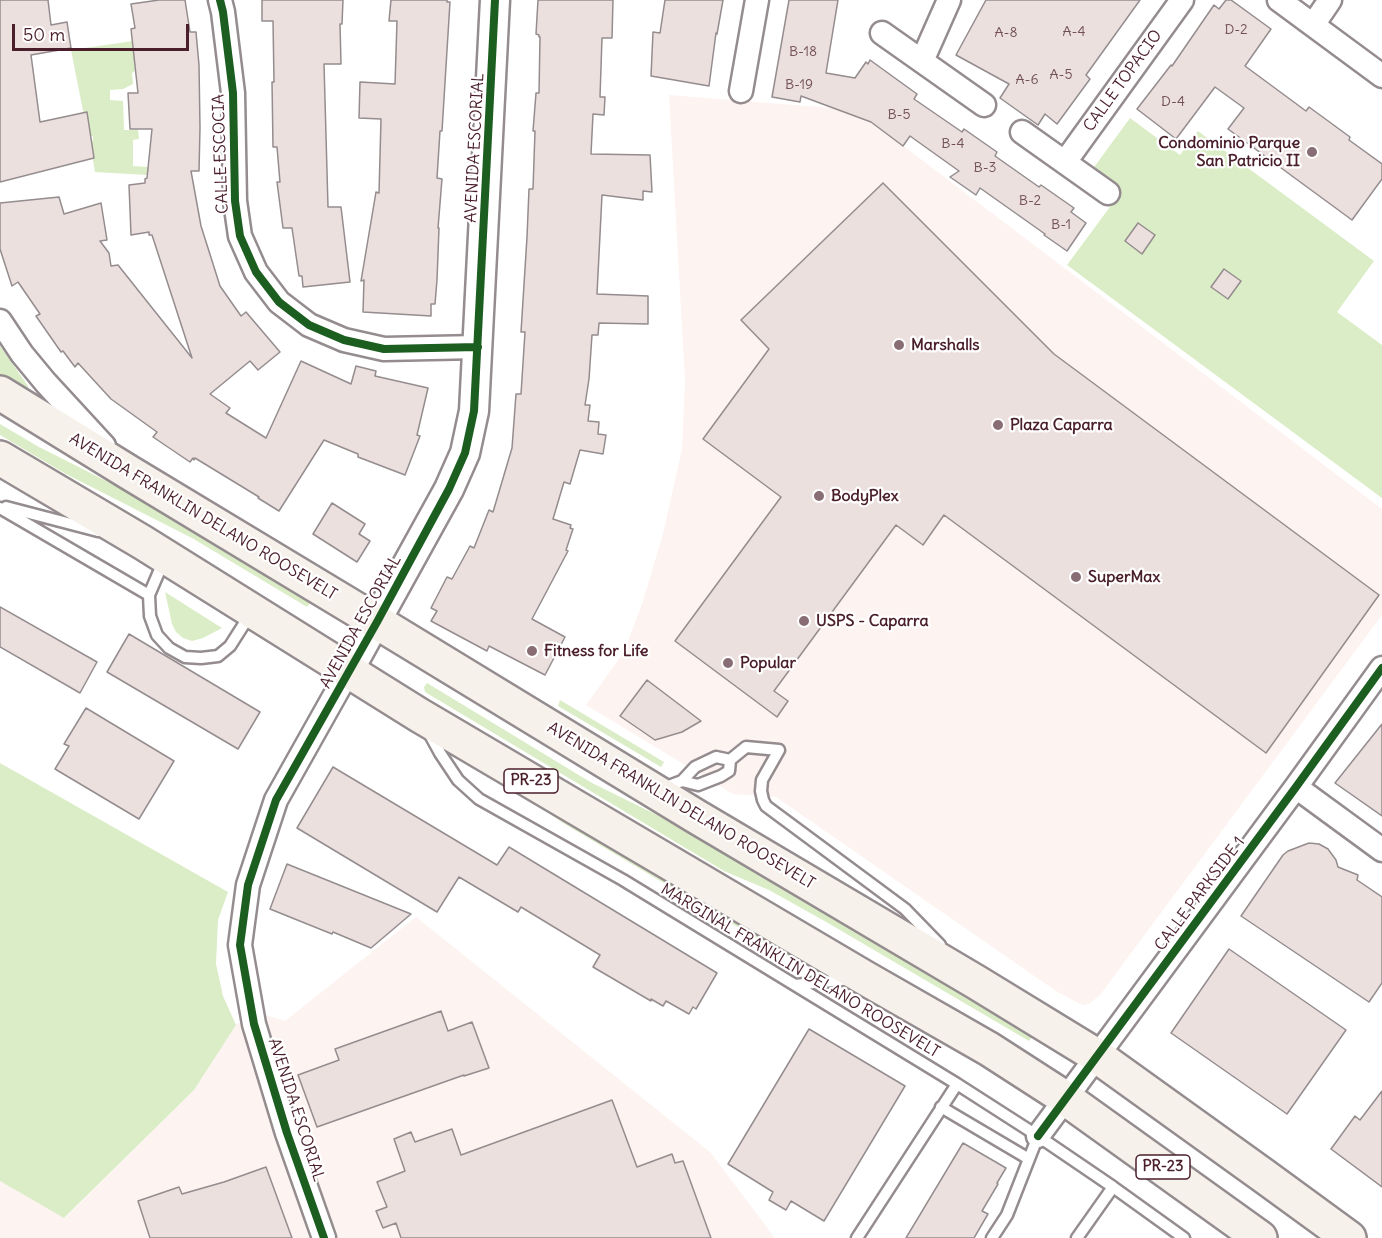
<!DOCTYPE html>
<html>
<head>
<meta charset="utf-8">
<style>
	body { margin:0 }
	#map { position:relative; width:1382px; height:1238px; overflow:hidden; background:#fff; font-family:Delius,sans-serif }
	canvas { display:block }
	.scale { position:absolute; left:12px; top:24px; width:177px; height:27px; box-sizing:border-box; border:3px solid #4a1f2b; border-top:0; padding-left:8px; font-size:18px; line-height:21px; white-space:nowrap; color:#4a1f2b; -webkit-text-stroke:4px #fff; paint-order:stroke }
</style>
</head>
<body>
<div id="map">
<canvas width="1382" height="1238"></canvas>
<div class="scale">50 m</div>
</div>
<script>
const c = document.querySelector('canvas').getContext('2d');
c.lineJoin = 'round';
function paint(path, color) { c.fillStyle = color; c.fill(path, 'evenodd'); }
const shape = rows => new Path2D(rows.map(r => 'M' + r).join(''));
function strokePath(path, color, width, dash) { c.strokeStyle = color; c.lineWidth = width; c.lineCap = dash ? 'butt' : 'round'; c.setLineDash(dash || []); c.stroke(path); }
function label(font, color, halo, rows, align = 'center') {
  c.font = font + ' Delius,sans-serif'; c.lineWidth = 4.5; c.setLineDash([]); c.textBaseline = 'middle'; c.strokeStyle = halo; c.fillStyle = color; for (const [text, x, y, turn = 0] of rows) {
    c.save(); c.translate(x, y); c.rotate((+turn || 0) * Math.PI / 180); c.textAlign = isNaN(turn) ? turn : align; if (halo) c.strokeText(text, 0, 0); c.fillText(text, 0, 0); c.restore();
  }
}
paint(shape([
	[669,95,845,109,864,116,1382,509,1382,615,1100,995,1089,1004,1084,1005,1078,1003,1056,991,776,797,733,794,586,705,624,652,643,601,663,534,682,449,685,380],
	[416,917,710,1152,775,1238,0,1238,0,1181,65,1218,194,1090,236,1025,246,1018,266,1015,285,1021]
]), '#fdf3f1');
paint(shape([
	[133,41,135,71,132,73,133,84,123,89,110,90,110,100,123,101,124,130,138,130,139,139,133,140,133,166,148,167,182,177,95,172,90,142,93,141,93,136,88,136,71,50],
	[1130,118,1180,155,1198,131,1374,261,1337,312,1382,345,1382,498,1067,265,1121,192,1092,170],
	[0,346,28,386,28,389,26,390,0,374],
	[0,424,39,447,162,509,312,600,307,607,192,538,66,474,0,435],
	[165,592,222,628,203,638,192,641,183,638,176,632,172,624],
	[427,683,592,783,728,850,1034,1034,1029,1041,828,923,769,890,724,871,425,692,424,687],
	[560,700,664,762,661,767,558,706],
	[0,763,228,892,218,920,216,964,223,996,236,1025,194,1090,64,1218,0,1181],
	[516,790,802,958,800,961,783,954,563,823]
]), '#dbedc6');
const building = shape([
	[0,0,48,0,51,25,67,22,71,48,31,55,40,122,87,112,94,158,0,182,0,0],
	[159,0,185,0,190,32,196,32,199,65,200,128,199,171,191,171,201,226,220,286,241,316,246,312,280,352,258,370,250,361,210,394,230,408,226,413,266,438,301,361,351,384,356,366,376,371,375,376,428,388,417,435,420,436,405,475,358,457,358,454,324,440,279,511,258,498,259,497,195,458,194,460,193,458,190,462,153,437,157,432,111,399,78,363,75,367,63,351,61,352,36,316,40,314,18,282,12,286,0,249,0,203,59,197,64,214,101,203,107,240,100,241,109,253,111,266,118,265,192,358,152,235,149,235,149,232,131,235,129,185,145,183,145,179,147,178,152,129,130,129,128,93,138,93,131,29,135,28,131,4,159,0],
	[262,0,343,0,342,24,340,24,341,64,324,64,328,207,341,207,350,282,303,287,302,276,299,276,292,228,283,228,277,182,280,182,277,147,273,147,272,82,274,82,273,21,262,21,262,0],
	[391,0,447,0,447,2,450,2,442,131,440,131,437,178,442,179,438,228,439,228,437,280,435,304,431,304,431,316,363,312,364,280,361,281,376,192,379,193,381,119,359,118,360,82,395,84,397,21,389,21,391,0],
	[538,0,613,0,612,38,602,38,600,97,605,97,604,115,593,114,591,154,650,155,652,192,643,191,643,200,602,195,597,294,648,296,648,324,599,323,598,335,592,335,589,379,585,405,590,405,588,421,599,422,598,434,606,435,603,454,580,450,570,484,564,482,553,519,571,525,570,528,573,529,566,550,568,551,532,619,565,637,545,675,489,646,487,651,431,621,437,611,431,608,447,577,452,579,470,546,474,548,489,510,493,512,512,448,516,394,521,394,525,332,521,332,527,237,529,189,533,189,535,131,533,131,536,93,539,93,540,37,539,37,539,35,536,34,538,0],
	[665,0,723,0,717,34,716,33,709,86,651,76,653,32,660,33,665,0],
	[789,0,838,0,826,73,855,78,866,62,868,64,870,60,917,94,914,99,962,132,964,129,997,152,995,156,1039,187,1041,185,1074,208,1071,212,1086,223,1067,251,1044,235,1045,234,980,188,976,195,950,177,959,171,910,136,903,146,871,122,801,96,800,102,772,97,789,0],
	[986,0,1140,0,1086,75,1090,79,1057,124,1045,114,1038,125,1000,98,1009,84,956,55,986,0],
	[1226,0,1231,0,1271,29,1245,66,1306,111,1309,107,1350,137,1349,140,1382,164,1382,179,1352,220,1228,129,1244,108,1215,87,1176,139,1137,109,1171,65,1172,66,1214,5,1219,9,1226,0],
	[883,183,1054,354,1379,595,1266,753,944,515,923,545,896,525,774,691,788,701,777,717,675,641,781,497,703,439,769,349,741,320,883,183],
	[1138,223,1155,235,1142,254,1125,241,1138,223],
	[1224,269,1241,281,1228,299,1211,287,1224,269],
	[332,503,365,524,359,534,370,541,357,562,313,534,332,503],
	[0,607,97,662,80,693,0,647,0,607],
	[129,634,260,712,238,749,107,672,129,634],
	[647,680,701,721,682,732,655,740,620,716,647,680],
	[86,708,174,761,139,819,55,769,69,746,64,744,86,708],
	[1382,724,1382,816,1335,783,1382,724],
	[333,767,497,865,509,847,717,973,696,1009,693,1007,689,1014,666,1001,663,1006,651,999,651,1001,593,967,600,955,521,907,518,912,459,877,437,912,297,828,333,767],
	[1309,843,1319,844,1328,849,1336,860,1338,867,1358,875,1357,880,1382,897,1382,983,1369,1002,1241,916,1283,855,1288,851,1309,843],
	[287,864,411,914,371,948,333,932,332,934,270,909,287,864],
	[1229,949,1346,1030,1287,1114,1171,1033,1229,949],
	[441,1011,448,1031,472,1022,489,1068,464,1076,464,1075,317,1127,298,1075,339,1060,335,1049,441,1011],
	[809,1029,905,1086,824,1221,791,1201,786,1210,769,1200,773,1192,728,1164,809,1029],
	[1382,1091,1382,1187,1331,1149,1355,1116,1360,1120,1382,1091],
	[612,1100,637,1167,672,1154,675,1163,683,1161,711,1238,401,1238,396,1223,383,1228,376,1211,387,1207,377,1182,405,1171,394,1139,411,1132,415,1142,452,1129,461,1155,612,1100],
	[963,1143,1006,1168,997,1183,998,1184,982,1211,988,1214,974,1238,906,1238,963,1143],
	[266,1167,292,1238,150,1238,138,1201,179,1187,182,1194,224,1182,266,1167]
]);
paint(building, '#ebe0de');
strokePath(building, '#948c8e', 1.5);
const service = shape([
	[6,507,98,531],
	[0,508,149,595],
	[164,560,149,595,150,616,157,635,169,648,185,657,201,658,218,656,230,646,251,613],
	[428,731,440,753,458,780,479,799,623,880,957,1084,1038,1136,1113,1187,1184,1238],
	[682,781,698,785,721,776,729,771,730,760],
	[661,789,682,781,695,767,716,757,730,760,746,747,779,750,762,780,761,791,763,800,766,806,905,909,940,945],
	[795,985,851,979],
	[941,1107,1029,1159],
	[857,1238,957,1084],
	[992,1238,1007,1215,1038,1136],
	[1077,1238,1113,1187]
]);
const minor = shape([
	[220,0,223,12,233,93,235,201,240,236,256,272,279,302,309,325,344,340,384,349,478,347],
	[1279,0,1382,76],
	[1313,25,1330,0],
	[882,33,984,105],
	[922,61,949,0],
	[741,91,757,0],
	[1022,132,1108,193],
	[1065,162,1182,0],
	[0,321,22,354,46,383,104,446],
	[1296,787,1382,850],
	[1038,1136,1296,787,1382,668],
	[324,1238,287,1133,254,1024,240,945,248,885,276,800,349,670]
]);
const tertiary = shape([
	[349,670,449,489,465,453,474,411,495,0]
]);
const primary = shape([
	[0,393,130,473,377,622,697,817,976,982,1097,1056,1264,1176,1349,1238],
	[0,458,142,542,419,715,865,978,989,1049,1065,1098,1260,1238]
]);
strokePath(service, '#948c8e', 15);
strokePath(minor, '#948c8e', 27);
strokePath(tertiary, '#948c8e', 33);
strokePath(primary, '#948c8e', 38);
strokePath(service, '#fff', 10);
strokePath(minor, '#fff', 22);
strokePath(tertiary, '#fff', 28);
strokePath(primary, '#f6f1eb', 33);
strokePath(shape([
	[220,0,223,12,233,93,235,201,240,236,256,272,279,302,309,325,344,340,384,349,478,347],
	[1038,1136,1296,787,1382,668],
	[324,1238,287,1133,254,1024,240,945,248,885,276,800,377,622,449,489,465,453,474,411,495,0]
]), '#1b5e20', 8);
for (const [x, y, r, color] of [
	[1312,152,6,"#896d75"],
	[899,345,6,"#896d75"],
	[998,425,6,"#896d75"],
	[819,496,6,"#896d75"],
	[1076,577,6,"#896d75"],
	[804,621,6,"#896d75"],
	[532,651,6,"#896d75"],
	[728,663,6,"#896d75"]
]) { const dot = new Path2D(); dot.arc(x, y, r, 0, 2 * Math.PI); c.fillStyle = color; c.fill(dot); strokePath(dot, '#fff', 2); }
label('14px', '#724f58', null, [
	["D-2",1236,30],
	["A-4",1074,32],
	["A-8",1006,33],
	["B-18",803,52],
	["A-5",1061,75],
	["A-6",1027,80],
	["B-19",799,85],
	["D-4",1173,102],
	["B-5",899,115],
	["B-4",953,144],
	["B-3",985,168],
	["B-2",1030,201],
	["B-1",1061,225]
]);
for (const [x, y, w] of [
	[531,781,54],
	[1163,1167,54]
]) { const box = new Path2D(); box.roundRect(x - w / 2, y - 12, w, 24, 4.5); c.fillStyle = '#fff'; c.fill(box); strokePath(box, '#4a1f2b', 1.5); }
label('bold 15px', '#4a1f2b', null, [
	["PR-23",531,781],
	["PR-23",1163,1167]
]);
label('16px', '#4a1f2b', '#fff', [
	["CALLE TOPACIO",1123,81,-54],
	["AVENIDA ESCORIAL",475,148,-87],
	["CALLE ESCOCIA",221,154,-92],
	["AVENIDA FRANKLIN DELANO ROOSEVELT",203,517,31],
	["AVENIDA ESCORIAL",361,622,-61],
	["AVENIDA FRANKLIN DELANO ROOSEVELT",681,806,31],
	["CALLE PARKSIDE 1",1200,894,-53],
	["MARGINAL FRANKLIN DELANO ROOSEVELT",800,971,31],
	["AVENIDA ESCORIAL",296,1110,72]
]);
label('bold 16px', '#4a1f2b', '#fff', [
	["Condominio Parque",1300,143,"right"],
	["San Patricio II",1300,161,"right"],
	["Marshalls",911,345],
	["Plaza Caparra",1010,425],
	["BodyPlex",831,496],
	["SuperMax",1088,577],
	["USPS - Caparra",816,621],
	["Fitness for Life",544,651],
	["Popular",740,663]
], 'left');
</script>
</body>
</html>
